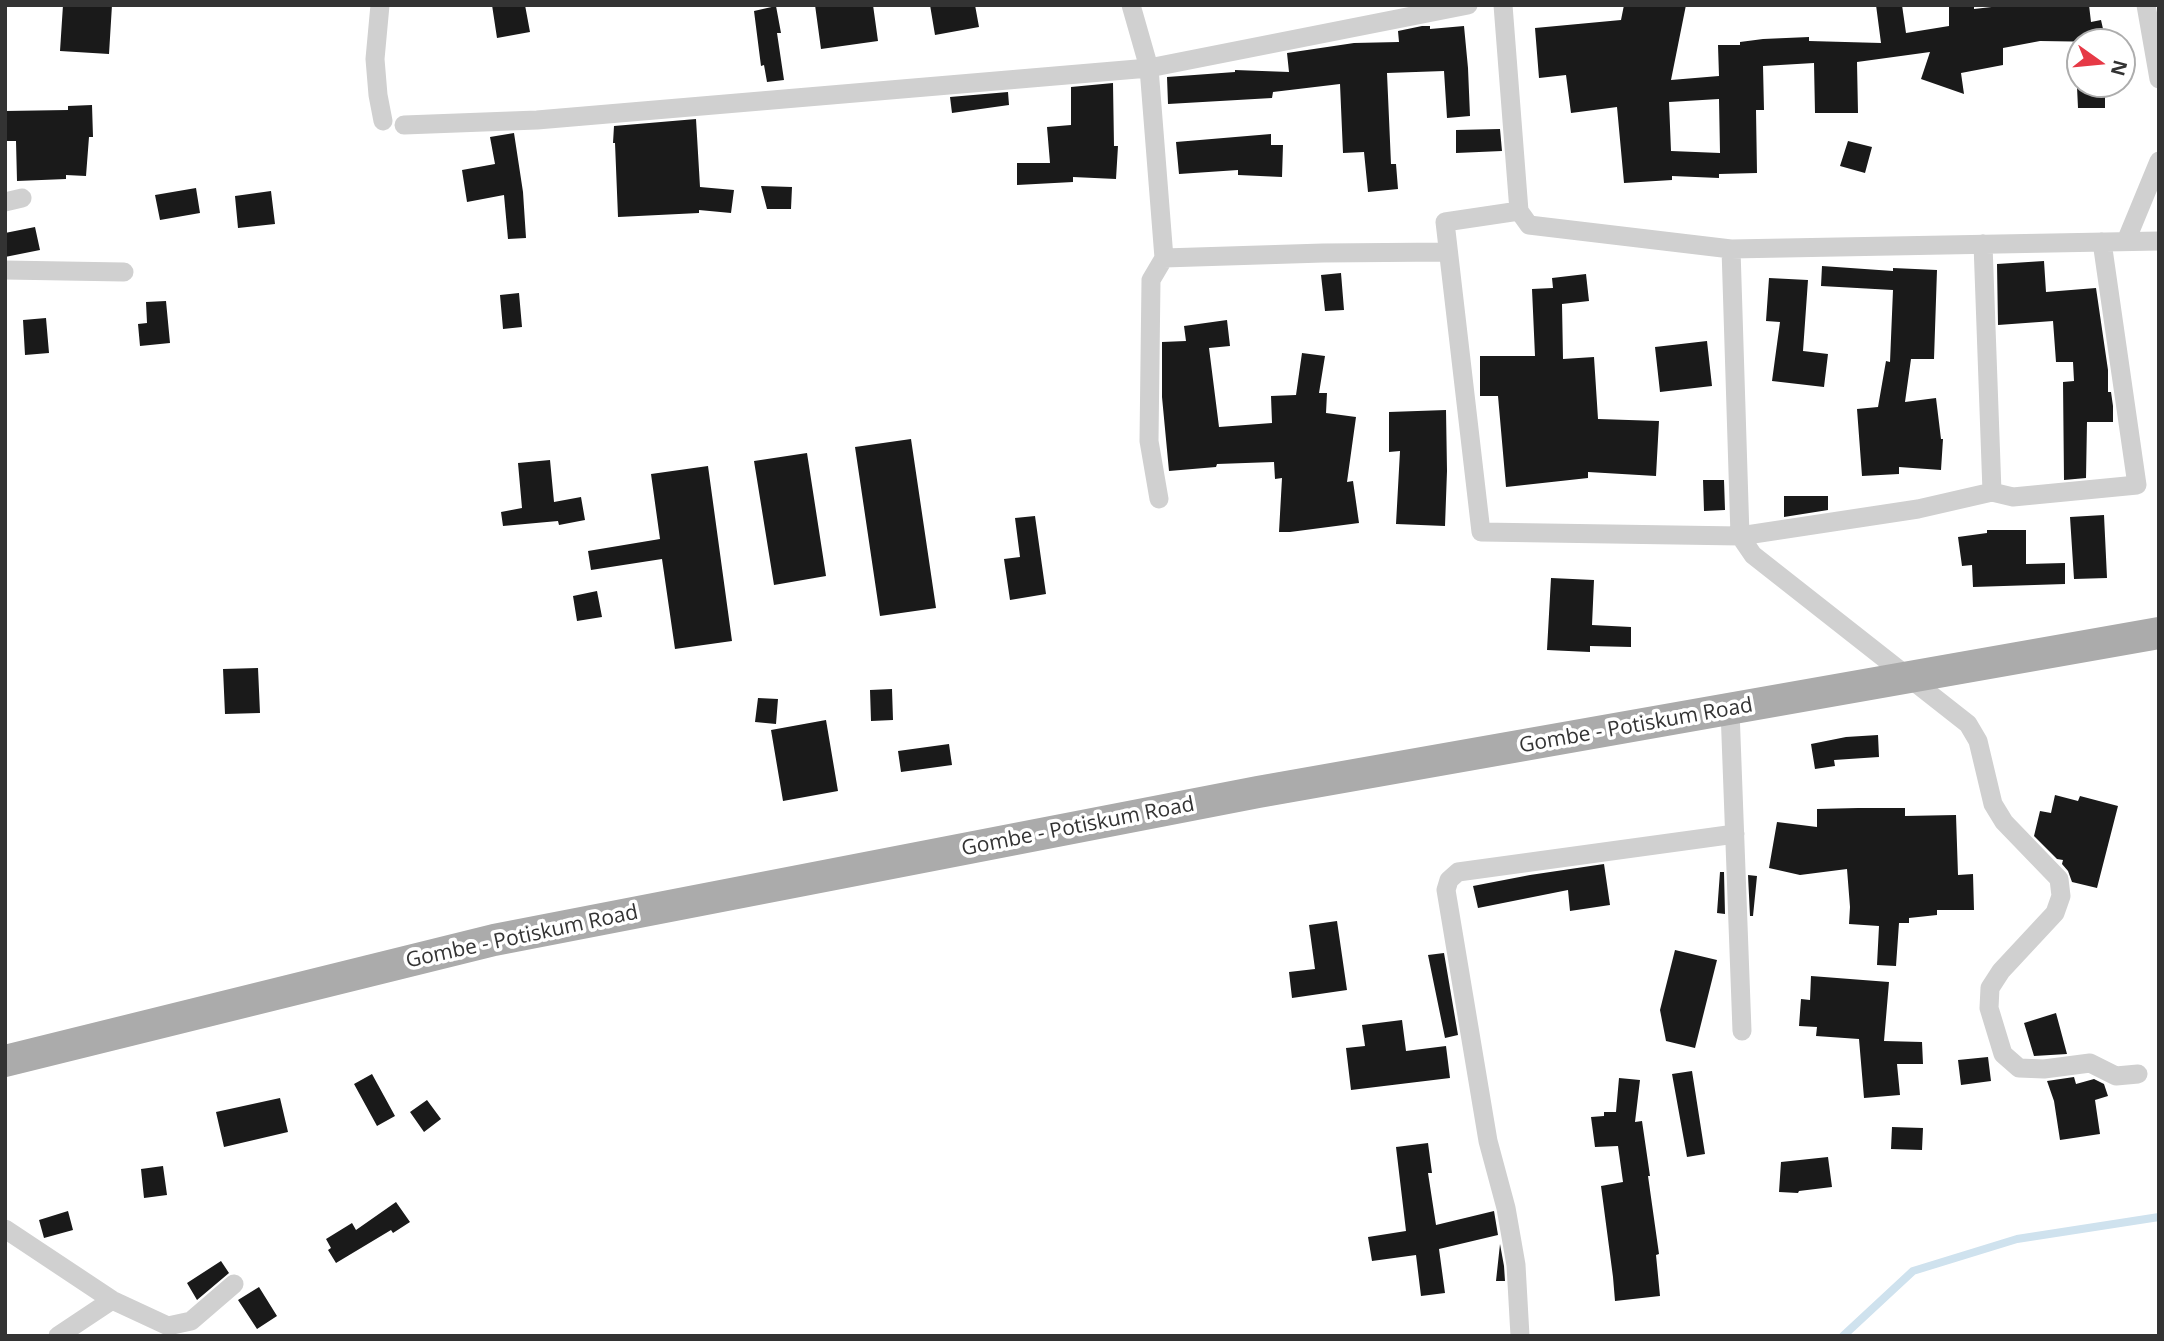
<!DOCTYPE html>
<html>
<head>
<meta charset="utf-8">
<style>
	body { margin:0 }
	#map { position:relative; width:2164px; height:1341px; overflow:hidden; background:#fff; font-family:"Open Sans",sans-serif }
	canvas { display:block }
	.frame { position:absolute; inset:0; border:7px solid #333; pointer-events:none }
	.north { position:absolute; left:2066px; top:28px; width:70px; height:70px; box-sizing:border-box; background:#fff; border:2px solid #adadad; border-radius:50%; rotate:105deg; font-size:19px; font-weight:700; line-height:28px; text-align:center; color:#333 }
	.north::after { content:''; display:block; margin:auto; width:24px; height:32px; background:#e63946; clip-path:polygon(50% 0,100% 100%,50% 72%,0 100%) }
</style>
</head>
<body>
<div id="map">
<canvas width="2164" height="1341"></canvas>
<div class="frame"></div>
<div class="north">N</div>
</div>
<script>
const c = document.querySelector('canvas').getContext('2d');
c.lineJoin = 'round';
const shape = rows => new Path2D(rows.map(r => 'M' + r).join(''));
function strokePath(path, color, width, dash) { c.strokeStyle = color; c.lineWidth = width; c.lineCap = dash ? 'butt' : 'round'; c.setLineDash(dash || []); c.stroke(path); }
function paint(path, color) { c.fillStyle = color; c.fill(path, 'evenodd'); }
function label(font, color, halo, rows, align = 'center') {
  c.font = font + ' "Open Sans",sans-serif'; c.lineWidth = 7; c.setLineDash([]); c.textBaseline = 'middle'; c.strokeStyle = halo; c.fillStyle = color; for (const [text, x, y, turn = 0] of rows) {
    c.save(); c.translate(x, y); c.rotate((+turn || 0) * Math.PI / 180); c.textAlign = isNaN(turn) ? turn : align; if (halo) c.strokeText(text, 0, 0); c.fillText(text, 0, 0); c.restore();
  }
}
strokePath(shape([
	[1843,1336,1913,1271,2017,1239,2159,1217]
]), '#cfe2ee', 8);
paint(shape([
	[63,5,112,5,109,54,60,51],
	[492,5,525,5,530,32,497,38],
	[815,5,873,5,878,41,821,49],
	[930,5,975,5,979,27,935,35],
	[1624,5,1686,5,1671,80,1719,76,1718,45,1740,45,1740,42,1763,39,1809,37,1809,41,1881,43,1876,5,1902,5,1906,33,1949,26,1949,5,1974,5,1974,9,2009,5,2089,5,2091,22,2101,20,2106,42,2040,41,2003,48,2003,65,1961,73,1964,94,1921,79,1930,52,1857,62,1858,113,1815,113,1814,63,1763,66,1764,110,1756,110,1757,173,1719,174,1719,178,1672,176,1672,180,1624,183,1617,107,1571,113,1566,75,1539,78,1535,28,1621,20],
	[1719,99,1720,153,1671,151,1669,102],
	[776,6,781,33,777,33,784,80,767,82,764,65,761,66,754,11],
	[1422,26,1430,26,1430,29,1464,26,1468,68,1470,116,1447,118,1444,71,1387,73,1391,164,1396,164,1398,189,1368,192,1364,152,1343,153,1340,84,1273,92,1272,98,1168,104,1167,77,1235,72,1235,70,1289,72,1287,53,1354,43,1399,42,1398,31],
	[1113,83,1114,146,1118,146,1116,179,1073,177,1073,182,1017,185,1017,163,1050,163,1047,127,1071,125,1071,87],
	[2105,86,2105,108,2078,108,2077,87],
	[1008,92,1009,105,952,113,950,97],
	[92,105,93,137,89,137,86,176,66,175,66,179,17,181,16,141,5,141,5,111,68,110,68,106],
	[696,119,700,187,734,190,731,213,699,210,699,213,618,217,615,143,613,143,614,126],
	[1500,129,1502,151,1456,153,1456,130],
	[514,133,523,192,526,238,508,239,504,195,467,202,462,170,495,164,490,137],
	[1271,134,1271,145,1283,145,1282,177,1238,175,1238,170,1179,174,1176,142],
	[1848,141,1872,147,1865,173,1840,166],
	[761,186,792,187,791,209,767,209],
	[196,188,200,213,160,220,155,195],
	[271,191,275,224,238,228,235,196],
	[35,227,40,250,5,257,5,233],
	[2044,261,2046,292,2096,288,2108,370,2108,392,2111,392,2113,406,2113,422,2087,422,2086,478,2064,480,2063,382,2074,381,2073,362,2056,362,2053,321,1998,325,1997,264],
	[1822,266,1893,271,1893,268,1937,270,1934,359,1911,359,1905,402,1936,398,1941,439,1943,439,1941,470,1899,467,1899,474,1862,476,1857,409,1878,407,1886,361,1890,362,1893,290,1821,286],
	[1341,273,1344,310,1325,311,1321,275],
	[1586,274,1589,301,1562,304,1563,359,1594,357,1598,419,1659,421,1656,476,1588,472,1588,478,1506,487,1498,396,1480,396,1480,356,1535,356,1532,289,1553,288,1552,278],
	[1769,278,1808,280,1803,351,1828,354,1824,387,1772,381,1780,322,1766,321],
	[519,293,522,327,503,329,500,295],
	[166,301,170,343,140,346,138,324,147,323,146,302],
	[46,318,49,353,25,355,23,320],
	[1227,320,1230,346,1209,348,1219,427,1272,423,1271,396,1296,395,1302,353,1325,356,1319,393,1327,393,1326,413,1356,417,1347,482,1353,481,1359,523,1290,532,1279,532,1282,478,1275,479,1274,462,1217,464,1216,467,1169,471,1162,397,1162,342,1186,341,1184,326],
	[1707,341,1712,386,1660,392,1655,347],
	[1446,410,1447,471,1445,526,1396,524,1400,451,1389,452,1389,412],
	[911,439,936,608,880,616,855,447],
	[807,453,826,576,774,585,754,461],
	[550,460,554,502,581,497,585,520,559,525,558,521,503,526,501,512,522,508,518,463],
	[708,466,732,641,675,649,662,559,591,570,588,551,660,539,651,474],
	[1703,480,1724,480,1725,510,1704,511],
	[1784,496,1828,496,1828,510,1784,517],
	[2104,515,2107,578,2074,579,2070,517],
	[1035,516,1046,594,1010,600,1004,559,1020,557,1015,518],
	[1987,530,2026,530,2026,564,2065,563,2065,584,1973,587,1972,565,1962,566,1958,537,1987,533],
	[1551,578,1594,580,1592,625,1631,627,1631,647,1590,646,1590,652,1547,650],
	[597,591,602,617,577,621,573,596],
	[258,668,260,713,225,714,223,669],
	[892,689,893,720,871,721,870,690],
	[758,698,778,699,776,724,755,722],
	[826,720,838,791,783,801,771,730],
	[1878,735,1879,757,1834,760,1835,766,1815,769,1811,744,1846,737],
	[949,744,952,765,901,772,898,751],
	[2055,795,2078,801,2080,796,2118,806,2097,888,2072,882,2068,871,2062,864,2063,860,2057,859,2034,836,2040,811,2051,813],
	[1858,808,1905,808,1905,816,1956,815,1958,875,1973,874,1974,910,1937,910,1937,915,1909,918,1909,923,1899,923,1896,966,1877,965,1879,926,1849,924,1850,907,1847,869,1800,875,1769,868,1777,822,1817,827,1817,809],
	[1604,864,1610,905,1570,911,1568,890,1478,908,1473,886,1530,875],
	[1720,872,1724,872,1725,914,1717,913],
	[1748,875,1757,876,1753,916,1750,916],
	[1337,921,1347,990,1292,998,1289,972,1315,969,1309,925],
	[1675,950,1717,960,1695,1048,1666,1041,1660,1010],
	[1444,953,1458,1035,1445,1038,1428,955],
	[1811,976,1889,982,1884,1041,1922,1042,1923,1064,1897,1064,1900,1095,1864,1098,1859,1039,1816,1036,1817,1027,1799,1026,1801,999,1810,1000],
	[2056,1013,2067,1054,2034,1056,2024,1023],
	[1402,1020,1406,1051,1446,1046,1450,1078,1351,1090,1346,1048,1365,1046,1362,1025],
	[1988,1057,1991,1081,1961,1085,1958,1060],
	[1692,1071,1705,1154,1687,1157,1672,1074],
	[372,1074,395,1116,377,1126,354,1084],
	[2074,1077,2076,1084,2094,1079,2104,1084,2108,1096,2095,1100,2100,1134,2060,1140,2054,1101,2047,1081],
	[1619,1078,1640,1080,1635,1122,1642,1121,1650,1176,1648,1176,1659,1254,1656,1255,1660,1296,1615,1301,1613,1277,1601,1186,1623,1182,1618,1146,1595,1147,1591,1117,1604,1116,1604,1112,1616,1112],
	[280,1098,288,1132,224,1147,216,1112],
	[427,1100,441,1119,424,1132,410,1112],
	[1892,1127,1923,1128,1922,1150,1891,1149],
	[1428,1143,1432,1173,1428,1173,1436,1225,1494,1211,1498,1235,1439,1249,1445,1293,1421,1296,1416,1255,1372,1261,1368,1237,1406,1231,1396,1147],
	[1828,1157,1832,1187,1799,1191,1798,1193,1779,1192,1781,1162],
	[163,1166,167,1195,144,1198,141,1169],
	[396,1202,410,1222,393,1233,391,1230,336,1263,328,1250,331,1248,326,1239,352,1223,356,1230],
	[68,1211,73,1230,44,1238,39,1220],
	[1500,1244,1504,1266,1505,1281,1496,1281],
	[221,1261,229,1273,197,1300,187,1283],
	[259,1287,277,1316,257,1329,238,1300]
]), '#1a1a1a');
strokePath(shape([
	[380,5,375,59,378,95,383,121],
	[1131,5,1149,68,1164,258,1151,280,1149,441,1159,499],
	[1503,5,1519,211,1529,225,1731,249,2159,241],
	[2146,5,2159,79],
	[404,125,537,120,1149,68,1468,5],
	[5,202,22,198],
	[1519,211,1445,222,1481,532,1740,536,1918,509,1992,492,2013,497,2137,485,2102,242],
	[2126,241,2159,161],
	[1983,244,1992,492],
	[1731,249,1740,536,1753,555,1968,724,1978,741,1993,804,2004,822,2059,879,2061,896,2055,913,2001,971,1990,988,1989,1008,2003,1054,2019,1068,2044,1069,2090,1063,2116,1076,2138,1074],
	[1164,258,1323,253,1448,252],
	[5,270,124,272],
	[1730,710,1742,1031],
	[5,1229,112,1300,168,1326,191,1321,234,1284],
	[58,1336,112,1300],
	[1520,1336,1516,1265,1506,1208,1488,1141,1446,890,1449,880,1458,872,1735,834]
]), '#d0d0d0', 19);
strokePath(shape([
	[5,1061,494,940,1258,792,2159,633]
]), '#ababab', 32);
label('21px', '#333', '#fff', [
	["Gombe - Potiskum Road",1636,726,-10],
	["Gombe - Potiskum Road",1078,827,-11],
	["Gombe - Potiskum Road",522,937,-12]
]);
</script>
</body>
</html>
